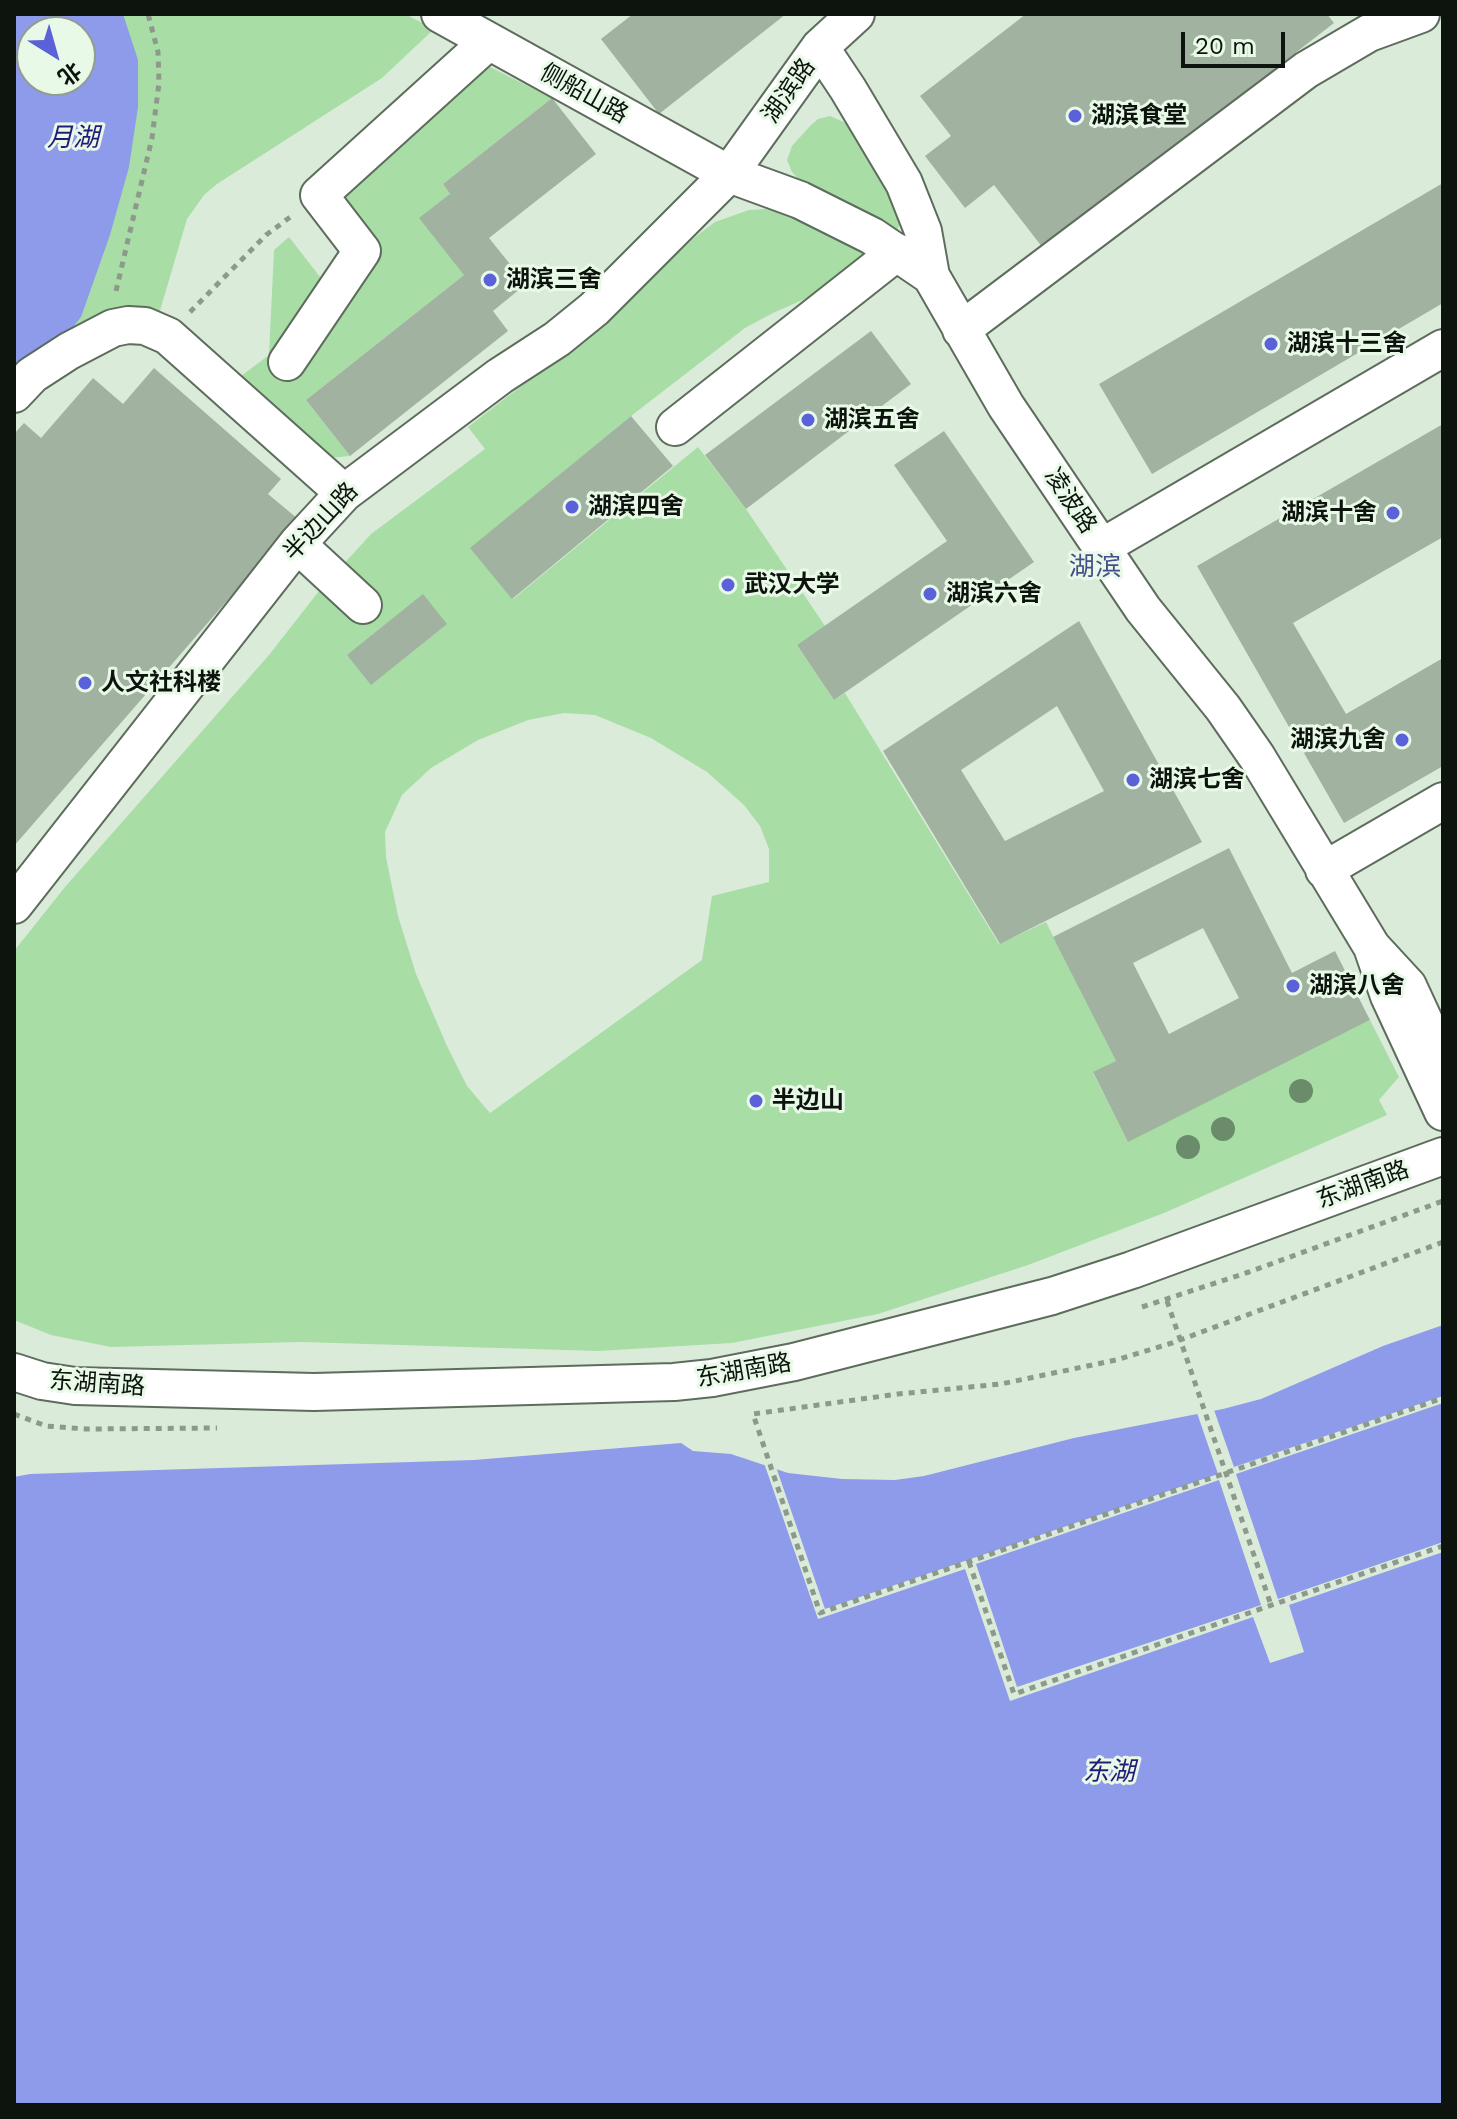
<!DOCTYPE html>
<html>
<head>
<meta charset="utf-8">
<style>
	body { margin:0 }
	#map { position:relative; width:1457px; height:2119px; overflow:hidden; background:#daecd9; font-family:"Work Sans","Noto Sans SC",sans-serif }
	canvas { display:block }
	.frame { position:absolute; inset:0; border:16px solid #0d130d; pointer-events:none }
	.north { position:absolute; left:16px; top:16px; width:80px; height:80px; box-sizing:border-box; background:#e8f9e7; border:2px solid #909d90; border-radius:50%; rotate:143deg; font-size:22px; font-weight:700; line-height:32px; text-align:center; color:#0d130d }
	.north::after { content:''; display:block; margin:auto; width:28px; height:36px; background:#5b61d9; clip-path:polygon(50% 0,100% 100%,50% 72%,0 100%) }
	.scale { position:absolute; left:1181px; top:32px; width:104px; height:36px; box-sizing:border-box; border:4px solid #0d130d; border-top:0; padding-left:10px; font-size:24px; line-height:28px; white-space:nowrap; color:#0d130d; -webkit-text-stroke:6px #e8f9e7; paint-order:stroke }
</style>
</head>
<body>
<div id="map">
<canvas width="1457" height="2119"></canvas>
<div class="frame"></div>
<div class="north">北</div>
<div class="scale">20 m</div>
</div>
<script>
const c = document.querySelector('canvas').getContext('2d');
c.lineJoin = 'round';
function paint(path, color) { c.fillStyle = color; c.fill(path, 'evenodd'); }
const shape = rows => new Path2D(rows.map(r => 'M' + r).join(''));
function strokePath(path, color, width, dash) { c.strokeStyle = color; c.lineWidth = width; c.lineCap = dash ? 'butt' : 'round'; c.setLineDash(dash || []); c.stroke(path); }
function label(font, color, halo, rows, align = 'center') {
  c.font = font + ' "Work Sans","Noto Sans SC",sans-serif'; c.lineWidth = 6; c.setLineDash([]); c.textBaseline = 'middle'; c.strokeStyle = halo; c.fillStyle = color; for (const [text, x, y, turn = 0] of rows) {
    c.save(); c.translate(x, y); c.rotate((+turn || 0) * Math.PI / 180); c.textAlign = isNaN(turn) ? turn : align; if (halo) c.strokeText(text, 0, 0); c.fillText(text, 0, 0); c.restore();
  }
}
paint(shape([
	[14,14,405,14,434,29,382,78,217,184,204,195,187,219,159,314,29,366],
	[32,32,80,32,80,80,32,80],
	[484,64,552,98,443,184,450,194,464,275,306,400,350,456,329,458,237,379,269,355,274,250,289,237,324,282,365,271,338,198],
	[830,116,848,124,872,151,901,222,896,232,804,185,792,172,787,160,792,146,811,125,818,119],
	[765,209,781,211,869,247,855,277,773,313,745,328,631,416,471,548,513,599,698,447,746,509,825,626,797,645,834,700,845,693,999,944,1046,922,1116,1061,1093,1073,1128,1141,1370,1020,1399,1077,1379,1100,1387,1115,1164,1213,1028,1265,878,1314,732,1343,598,1351,301,1342,111,1347,51,1335,14,1320,14,951,65,887,269,655,319,591,371,534,485,449,468,427,608,319,695,237,715,222,749,210],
	[564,713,595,715,651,738,707,772,744,805,760,826,769,849,769,882,712,896,702,960,490,1113,467,1086,447,1046,416,974,398,916,386,857,385,832,402,795,431,768,478,740,528,720]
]), '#a8dda6');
paint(shape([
	[14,14,123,14,138,60,138,107,129,167,110,235,81,317,69,332,14,368],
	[32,32,80,32,80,80,32,80],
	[1443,1325,1443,2105,14,2105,14,1477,30,1474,474,1460,681,1443,693,1451,731,1454,788,1473,842,1479,895,1480,924,1476,1074,1438,1223,1409,1261,1399,1383,1346]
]), '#8e9aea');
paint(shape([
	[1443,1396,1443,1403,1236,1474,1278,1599,1443,1542,1443,1552,1289,1605,1304,1652,1270,1663,1253,1617,1010,1701,965,1569,818,1619,763,1460,775,1464,825,1609,1218,1474,1196,1410,1213,1407,1234,1467],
	[1219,1480,1261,1605,1017,1687,976,1564]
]), '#daecd9');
paint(shape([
	[633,14,786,14,659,114,601,39],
	[1026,14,1327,14,1334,23,1043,248,994,185,965,208,925,156,951,136,920,96],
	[552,98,596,154,489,238,526,284,493,311,508,331,350,456,306,400,464,275,419,218,450,194,443,184],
	[1443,183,1443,303,1152,474,1099,384],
	[871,331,911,384,746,509,705,455],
	[154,368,281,479,268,494,298,519,14,846,14,434,24,423,41,438,93,378,123,404],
	[631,416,673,466,512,599,470,548],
	[1443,424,1443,537,1293,623,1346,714,1443,658,1443,766,1344,823,1197,566],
	[944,431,1034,562,834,700,797,645,947,541,894,465],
	[423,594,447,624,371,685,347,655],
	[1079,621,1202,842,1000,944,883,751],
	[1057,706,1104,791,1005,841,961,770],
	[1229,848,1292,973,1335,951,1370,1020,1128,1142,1093,1072,1116,1061,1053,937],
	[1203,928,1239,998,1169,1034,1133,963]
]), '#a1b2a0');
const minor = shape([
	[440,14,729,174,800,200,872,236,931,276,1006,406,1143,609,1223,708,1257,757,1372,947],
	[820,47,848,89,904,183,923,231,931,276],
	[961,330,1306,70,1369,33,1421,14],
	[287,362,362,251,319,195,489,41],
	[14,394,32,375,69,351,113,328,128,325,145,326,168,336,344,493],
	[675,427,897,252],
	[297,544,363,605],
	[1102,547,1443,348],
	[1324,870,1443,801],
	[14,905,297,544,344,493,500,376,557,339,594,309,729,174,820,47,856,14],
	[1443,1062,1408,986,1372,947,1389,996,1443,1112],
	[14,1372,42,1381,75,1386,314,1392,674,1382,712,1378,794,1362,1052,1296,1132,1270,1443,1156]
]);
strokePath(minor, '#5d6c5c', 40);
strokePath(shape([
	[116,291,152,138,159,83,158,52,148,14],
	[190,312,266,235,293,215],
	[1443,1242,1172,1343,1116,1360,1001,1384,898,1394,753,1414,820,1613,1443,1398],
	[1167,1301,1271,1605],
	[1142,1307,1249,1272,1443,1201],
	[14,1414,46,1426,86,1429,217,1428],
	[969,1562,1014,1694,1443,1546]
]), '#8c998b', 5, [6, 6]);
strokePath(minor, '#fff', 36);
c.fillStyle = '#6a8c6b';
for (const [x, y] of [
	[1301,1091],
	[1223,1129],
	[1188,1147]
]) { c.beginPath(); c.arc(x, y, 12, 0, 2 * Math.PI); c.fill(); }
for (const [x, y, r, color] of [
	[1075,116,8,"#5b61d9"],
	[490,280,8,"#5b61d9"],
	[1271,344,8,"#5b61d9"],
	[808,420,8,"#5b61d9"],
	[572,507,8,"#5b61d9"],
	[1393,513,8,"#5b61d9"],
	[728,585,8,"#5b61d9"],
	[930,594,8,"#5b61d9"],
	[85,683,8,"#5b61d9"],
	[1402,740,8,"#5b61d9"],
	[1133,780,8,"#5b61d9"],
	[1293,986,8,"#5b61d9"],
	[756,1101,8,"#5b61d9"]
]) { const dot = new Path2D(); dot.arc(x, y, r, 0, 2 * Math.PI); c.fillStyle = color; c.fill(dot); strokePath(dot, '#e8f9e7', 3); }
label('24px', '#0d130d', '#e8f9e7', [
	["湖滨路",789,91,-55],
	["侧船山路",584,94,29],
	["凌波路",1070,501,56],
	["半边山路",321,522,-47],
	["东湖南路",1363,1185,-20],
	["东湖南路",744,1371,-10],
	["东湖南路",97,1384,4]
]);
label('bold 24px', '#0d130d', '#e8f9e7', [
	["湖滨食堂",1091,116],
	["湖滨三舍",506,280],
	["湖滨十三舍",1287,344],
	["湖滨五舍",824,420],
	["湖滨四舍",588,507],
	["湖滨十舍",1377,513,"right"],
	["武汉大学",744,585],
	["湖滨六舍",946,594],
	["人文社科楼",101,683],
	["湖滨九舍",1386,740,"right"],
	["湖滨七舍",1149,780],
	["湖滨八舍",1309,986],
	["半边山",772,1101]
], 'left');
label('italic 26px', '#231b77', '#e8f9e7', [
	["月湖",73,138],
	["东湖",1109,1772]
]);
label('26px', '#474e8b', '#e8f9e7', [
	["湖滨",1095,567]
]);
</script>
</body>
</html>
